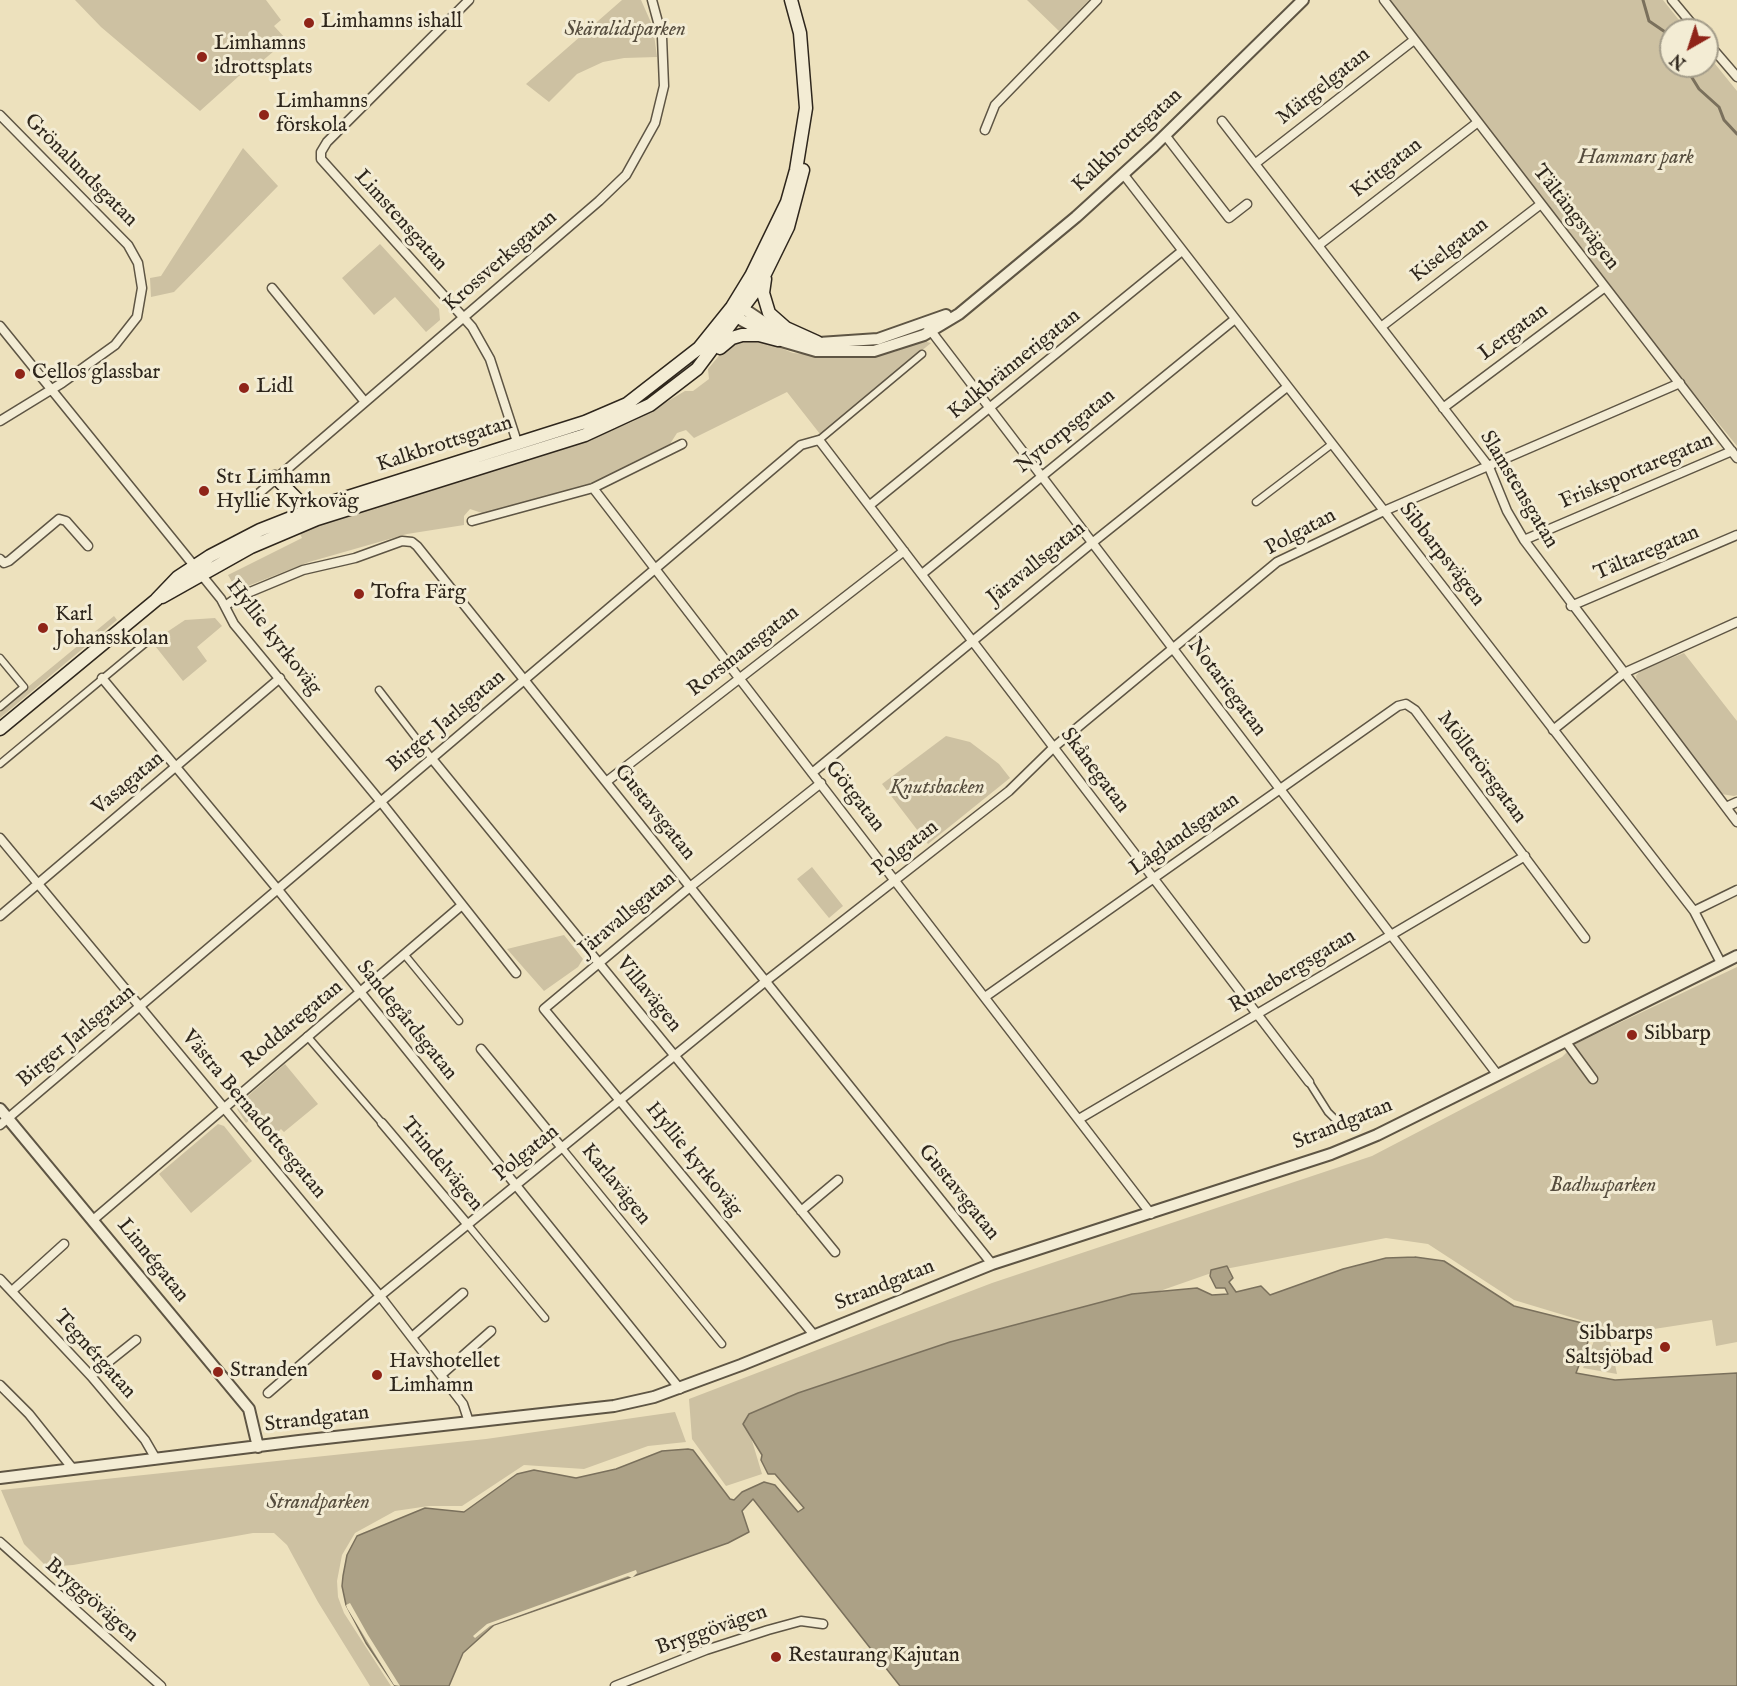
<!DOCTYPE html>
<html>
<head>
<meta charset="utf-8">
<style>
	body { margin:0 }
	#map { position:relative; width:1737px; height:1686px; overflow:hidden; background:#ede1bd; font-family:"IM FELL English",serif }
	canvas { display:block }
	.north { position:absolute; left:1659px; top:18px; width:60px; height:60px; box-sizing:border-box; background:#f3ecd4; border:2px solid #a49d8a; border-radius:50%; rotate:219deg; font-size:16px; font-weight:700; line-height:24px; text-align:center; color:#2e261c }
	.north::after { content:''; display:block; margin:auto; width:21px; height:27px; background:#8f2418; clip-path:polygon(50% 0,100% 100%,50% 72%,0 100%) }
</style>
</head>
<body>
<div id="map">
<canvas width="1737" height="1686"></canvas>
<div class="north">N</div>
</div>
<script>
const c = document.querySelector('canvas').getContext('2d');
c.lineJoin = 'round';
function paint(path, color) { c.fillStyle = color; c.fill(path, 'evenodd'); }
const shape = rows => new Path2D(rows.map(r => 'M' + r).join(''));
function strokePath(path, color, width, dash) { c.strokeStyle = color; c.lineWidth = width; c.lineCap = dash ? 'butt' : 'round'; c.setLineDash(dash || []); c.stroke(path); }
function label(font, color, halo, rows, align = 'center') {
  c.font = font + ' "IM FELL English",serif'; c.lineWidth = 6; c.setLineDash([]); c.textBaseline = 'middle'; c.strokeStyle = halo; c.fillStyle = color; for (const [text, x, y, turn = 0] of rows) {
    c.save(); c.translate(x, y); c.rotate((+turn || 0) * Math.PI / 180); c.textAlign = isNaN(turn) ? turn : align; if (halo) c.strokeText(text, 0, 0); c.fillText(text, 0, 0); c.restore();
  }
}
paint(shape([
	[75,0,266,0,281,20,274,26,287,40,261,62,239,76,200,111,101,27],
	[622,0,641,0,653,27,657,57,624,58,603,62,577,74,549,102,526,84],
	[1027,0,1089,0,1059,31],
	[1387,0,1663,0,1687,30,1671,30,1671,66,1707,66,1707,54,1737,91,1737,446,1656,347],
	[243,148,278,186,174,292,151,297,150,278,161,276],
	[380,244,439,309,440,320,426,332,395,297,374,315,342,278],
	[743,339,758,339,793,353,850,358,894,352,923,341,931,343,820,434,787,392,694,438,686,430,677,433,670,444,585,487,485,514,470,509,464,516,464,525,407,534,309,562,240,589,235,587,228,575,302,538,299,532,330,518,587,441,634,421,685,391,693,391,709,379,708,369,727,346],
	[114,616,117,620,0,718,0,710],
	[215,618,222,626,197,647,207,661,183,681,152,642,185,620],
	[1684,653,1737,721,1737,795,1734,796,1721,794,1637,682,1636,676,1641,670],
	[946,736,970,742,999,764,1010,778,928,844,882,784],
	[812,867,843,906,829,918,797,879],
	[564,935,583,959,578,967,544,991,507,949],
	[1737,967,1737,1342,1716,1346,1712,1320,1609,1336,1617,1374,1583,1368,1600,1326,1514,1300,1428,1244,1386,1238,1220,1270,750,1434,762,1474,726,1486,692,1439,689,1399,992,1283,1372,1156,1562,1057,1575,1044],
	[285,1064,318,1104,284,1132,281,1129,270,1139,252,1118,246,1123,237,1109,241,1102],
	[218,1124,224,1126,252,1161,191,1213,159,1174],
	[675,1412,686,1442,648,1446,584,1469,524,1465,462,1506,429,1506,395,1511,355,1533,342,1555,337,1581,338,1597,344,1613,391,1686,370,1686,318,1602,287,1545,274,1533,253,1533,73,1565,47,1567,24,1544,1,1490,486,1439]
]), '#cdc1a2');
const water = shape([
	[1415,1257,1444,1261,1514,1306,1594,1326,1576,1373,1615,1380,1737,1373,1737,1686,900,1686,753,1499,742,1511,749,1532,728,1543,494,1625,463,1653,449,1686,395,1686,366,1643,346,1605,342,1586,343,1576,347,1555,357,1536,425,1508,464,1512,517,1474,534,1470,576,1478,616,1469,662,1451,688,1449,693,1450,730,1499,734,1500,742,1492,764,1482,775,1485,798,1512,804,1508,775,1474,768,1474,761,1460,762,1455,743,1424,749,1414,798,1393,950,1342,1132,1294,1197,1288,1212,1295,1228,1294,1225,1288,1216,1288,1210,1276,1211,1270,1227,1266,1233,1278,1229,1282,1236,1292,1261,1286,1270,1295,1343,1269,1386,1258,1415,1257]
]);
paint(water, '#aca186');
strokePath(water, '#7a705c', 1.5);
paint(shape([
	[636,1570,637,1573,632,1578,628,1576,490,1626,475,1638,473,1636,487,1624],
	[350,1603,368,1635,400,1686,394,1685,347,1608,346,1605]
]), '#ede1bd');
strokePath(shape([
	[1643,0,1649,21,1671,36],
	[1694,66,1691,76,1699,89,1719,107,1724,120,1737,134]
]), '#7a705c', 3);
const pedestrian = shape([
	[819,440,922,354],
	[1256,502,1332,444],
	[0,658,24,687,0,707],
	[379,690,433,760],
	[0,764,148,641],
	[404,954,459,1021],
	[307,1036,382,1123],
	[1309,1082,1328,1112,1340,1124],
	[562,1148,722,1344],
	[468,1225,545,1318]
]);
const minor = shape([
	[469,0,327,142,321,152,321,159,472,327,490,359,517,442],
	[1384,0,1737,458],
	[1672,0,1697,30],
	[1707,42,1737,77],
	[0,115,128,245,138,263,142,288,137,317,115,345,62,383,0,421],
	[1222,121,1489,467,1507,511,1524,540,1737,822],
	[985,130,995,105,1097,0],
	[1165,135,1229,218,1247,204],
	[1256,163,1414,40],
	[1124,175,1694,911,1721,963],
	[1319,245,1478,122],
	[272,288,365,402],
	[0,326,221,599,234,624,381,802,516,973],
	[928,327,1497,1074],
	[1381,327,1541,204],
	[1443,408,1605,287],
	[593,488,1151,1214],
	[257,495,599,201,626,175,655,123,664,86,662,37,652,0],
	[870,505,1182,251],
	[472,521,593,488,682,444],
	[1524,540,1732,451],
	[0,559,4,563,9,561,59,519,66,521,88,546],
	[922,574,1235,319],
	[225,606,238,597,303,570,355,558,402,541,412,542,417,546,992,1264],
	[1571,606,1737,535],
	[102,678,279,891,680,1389],
	[1553,730,1624,673,1737,622],
	[433,760,835,1252],
	[812,773,1092,543,1287,387],
	[606,782,904,551],
	[1726,807,1737,802],
	[0,838,380,1296,463,1404,469,1422],
	[1694,911,1737,890],
	[0,916,280,678],
	[985,997,1398,706,1406,704,1415,710,1585,938],
	[1566,1042,1593,1079],
	[481,1049,562,1148],
	[1079,1119,1525,856],
	[382,1123,468,1225],
	[0,1125,801,445,819,440,1309,1082],
	[801,1211,838,1180],
	[93,1220,462,905],
	[0,1279,91,1376,145,1440,156,1459],
	[12,1291,64,1244],
	[814,1335,544,1009,690,887,821,783],
	[412,1337,463,1293],
	[441,1375,491,1331],
	[91,1376,136,1340],
	[0,1385,29,1414,73,1469],
	[268,1393,380,1296,766,981,1009,791,1054,747,1277,562,1384,511,1680,383],
	[0,1542,161,1686],
	[615,1686,706,1650,768,1630,801,1621,823,1624]
]);
const tertiary = shape([
	[735,308,744,309,780,333,819,343,878,339,946,315],
	[733,310,738,318,778,340,816,351,874,351,924,335,959,314,1076,217,1154,146,1303,0],
	[0,1109,249,1409,258,1447],
	[0,1478,299,1441,614,1406,654,1397,741,1365,992,1264,1331,1154,1377,1135,1737,956]
]);
const secondary = shape([
	[765,279,763,293,769,313,786,328,817,342],
	[720,348,732,338,742,335,759,335,778,340],
	[275,477,300,502,319,504],
	[162,597,251,547,317,519,585,435,650,405,697,369,759,286,788,227,803,170],
	[0,729,156,600,178,577,210,556,260,530,326,504,585,422,627,404,699,348,732,307,751,276,787,202,796,170,806,108,800,33,791,0]
]);
strokePath(pedestrian, '#5e5544', 9);
strokePath(minor, '#5e5544', 11);
strokePath(tertiary, '#5e5544', 14);
strokePath(secondary, '#2e261c', 15);
strokePath(pedestrian, '#f3ecd4', 6);
strokePath(minor, '#f3ecd4', 8);
strokePath(tertiary, '#f3ecd4', 10);
strokePath(secondary, '#f3ecd4', 12);
for (const [x, y, r, color] of [
	[309,23,6,"#8f2418"],
	[202,57,6,"#8f2418"],
	[264,115,6,"#8f2418"],
	[20,374,6,"#8f2418"],
	[244,388,6,"#8f2418"],
	[204,491,6,"#8f2418"],
	[359,594,6,"#8f2418"],
	[43,628,6,"#8f2418"],
	[1632,1035,6,"#8f2418"],
	[1665,1347,6,"#8f2418"],
	[218,1372,6,"#8f2418"],
	[377,1375,6,"#8f2418"],
	[776,1657,6,"#8f2418"]
]) { const dot = new Path2D(); dot.arc(x, y, r, 0, 2 * Math.PI); c.fillStyle = color; c.fill(dot); strokePath(dot, '#f3ecd4', 2); }
label('21px', '#2e261c', '#f3ecd4', [
	["Limhamns ishall",321,23],
	["Limhamns",214,45],
	["idrottsplats",214,69],
	["Limhamns",276,103],
	["förskola",276,127],
	["Cellos glassbar",32,374],
	["Lidl",256,388],
	["St1 Limhamn",216,479],
	["Hyllie Kyrkoväg",216,503],
	["Tofra Färg",371,594],
	["Karl",55,616],
	["Johansskolan",55,640],
	["Sibbarp",1644,1035],
	["Sibbarps",1653,1335,"right"],
	["Saltsjöbad",1653,1359,"right"],
	["Havshotellet",389,1363],
	["Limhamn",389,1387],
	["Stranden",230,1372],
	["Restaurang Kajutan",788,1657]
], 'left');
label('italic 21px', '#564d3e', '#f3ecd4', [
	["Skäralidsparken",625,31],
	["Hammars park",1636,159],
	["Knutsbacken",937,789],
	["Badhusparken",1603,1187],
	["Strandparken",318,1504]
]);
label('21px', '#2e261c', '#f3ecd4', [
	["Märgelgatan",1324,87,-38],
	["Kalkbrottsgatan",1128,141,-43],
	["Kritgatan",1387,169,-38],
	["Grönalundsgatan",80,171,45],
	["Tältängsvägen",1575,218,52],
	["Limstensgatan",400,221,48],
	["Kiselgatan",1450,251,-38],
	["Krossverksgatan",501,262,-41],
	["Lergatan",1514,333,-37],
	["Kalkbrännerigatan",1015,365,-39],
	["Nytorpsgatan",1066,432,-39],
	["Kalkbrottsgatan",445,445,-18],
	["Frisksportaregatan",1637,472,-23],
	["Slamstensgatan",1518,490,59],
	["Polgatan",1301,533,-28],
	["Tältaregatan",1647,554,-23],
	["Sibbarpsvägen",1441,555,52],
	["Järavallsgatan",1037,564,-39],
	["Hyllie kyrkoväg",273,638,52],
	["Rorsmansgatan",744,652,-38],
	["Notariegatan",1226,688,53],
	["Birger Jarlsgatan",447,722,-40],
	["Möllerörsgatan",1481,768,53],
	["Skånegatan",1094,771,53],
	["Vasagatan",129,784,-40],
	["Götgatan",854,797,52],
	["Gustavsgatan",654,813,51],
	["Låglandsgatan",1185,835,-35],
	["Polgatan",906,849,-38],
	["Järavallsgatan",628,915,-40],
	["Runebergsgatan",1293,972,-31],
	["Villavägen",648,995,51],
	["Sandegårdsgatan",406,1021,51],
	["Roddaregatan",293,1025,-40],
	["Birger Jarlsgatan",77,1037,-40],
	["Västra Bernadottesgatan",253,1115,50],
	["Strandgatan",1343,1125,-22],
	["Polgatan",527,1154,-39],
	["Hyllie kyrkoväg",693,1160,51],
	["Trindelvägen",441,1165,50],
	["Karlavägen",615,1185,51],
	["Gustavsgatan",958,1193,51],
	["Linnégatan",152,1261,51],
	["Strandgatan",885,1286,-22],
	["Tegnérgatan",94,1355,48],
	["Strandgatan",317,1420,-7],
	["Bryggövägen",91,1601,41],
	["Bryggövägen",712,1631,-19]
]);
</script>
</body>
</html>
